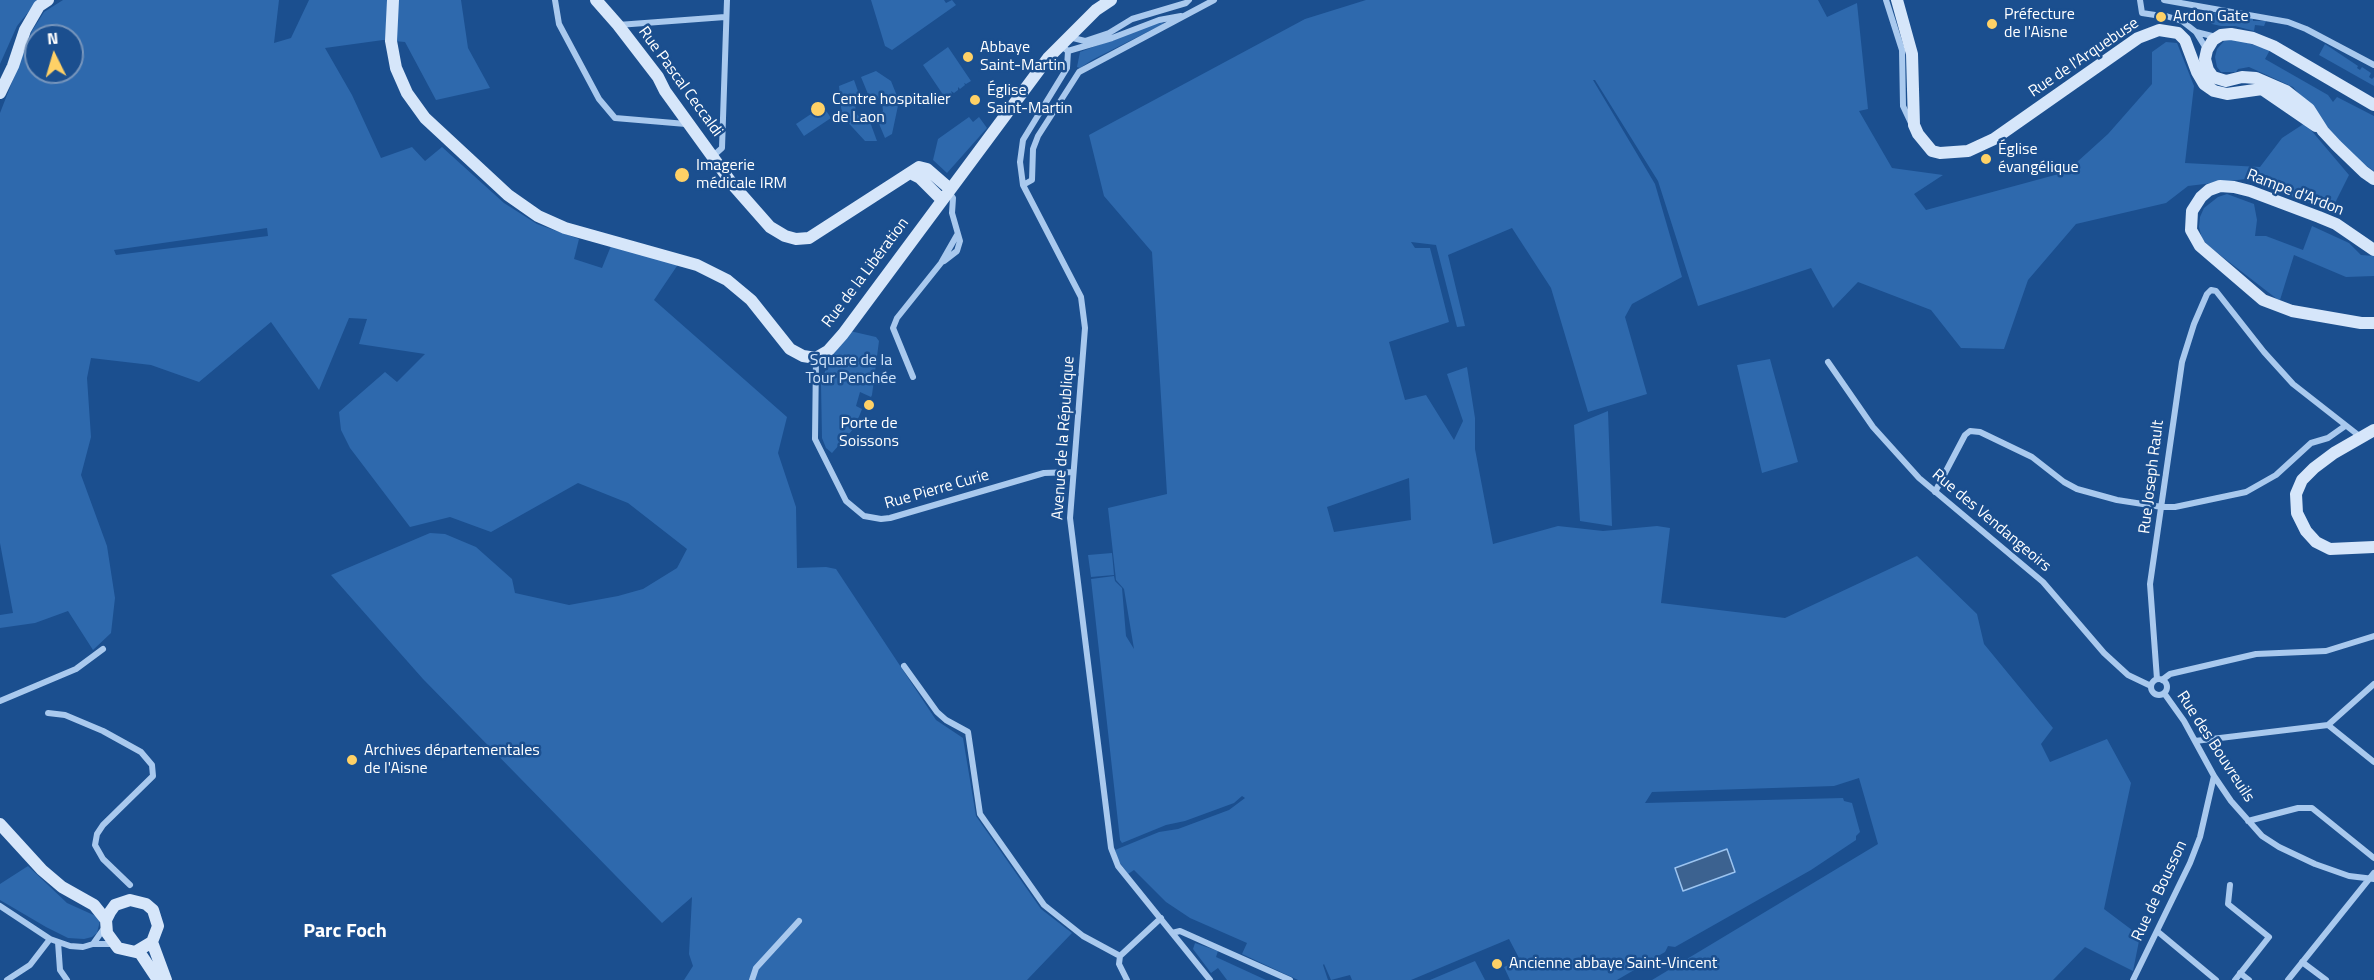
<!DOCTYPE html>
<html>
<head>
<meta charset="utf-8">
<style>
	body { margin:0 }
	#map { position:relative; width:2374px; height:980px; overflow:hidden; background:#1b4f8f; font-family:"Titillium Web",sans-serif }
	canvas { display:block }
	.north { position:absolute; left:24px; top:24px; width:60px; height:60px; box-sizing:border-box; background:#1b4f8f; border:2px solid #7695bc; border-radius:50%; rotate:355deg; font-size:16px; font-weight:700; line-height:24px; text-align:center; color:#fff }
	.north::after { content:''; display:block; margin:auto; width:21px; height:27px; background:#ffd166; clip-path:polygon(50% 0,100% 100%,50% 72%,0 100%) }
</style>
</head>
<body>
<div id="map">
<canvas width="2374" height="980"></canvas>
<div class="north">N</div>
</div>
<script>
const c = document.querySelector('canvas').getContext('2d');
c.lineJoin = 'round';
function paint(path, color) { c.fillStyle = color; c.fill(path, 'evenodd'); }
const shape = rows => new Path2D(rows.map(r => 'M' + r).join(''));
function strokePath(path, color, width, dash) { c.strokeStyle = color; c.lineWidth = width; c.lineCap = dash ? 'butt' : 'round'; c.setLineDash(dash || []); c.stroke(path); }
function label(font, color, halo, rows, align = 'center') {
  c.font = font + ' "Titillium Web",sans-serif'; c.lineWidth = 5; c.setLineDash([]); c.textBaseline = 'middle'; c.strokeStyle = halo; c.fillStyle = color; for (const [text, x, y, turn = 0] of rows) {
    c.save(); c.translate(x, y); c.rotate((+turn || 0) * Math.PI / 180); c.textAlign = isNaN(turn) ? turn : align; if (halo) c.strokeText(text, 0, 0); c.fillText(text, 0, 0); c.restore();
  }
}
paint(shape([
	[0,0,38,0,17,26,0,64],
	[63,0,279,0,274,43,291,38,309,0,461,0,468,48,490,88,436,100,405,42,383,40,325,48,352,95,381,158,412,147,425,161,442,147,504,203,537,224,579,239,574,259,602,268,611,246,679,263,654,300,787,417,778,453,796,507,797,568,826,567,836,569,936,720,963,738,976,816,1041,909,1072,933,1027,980,684,980,693,966,689,954,692,897,662,923,423,679,331,575,430,533,445,534,476,547,512,579,515,593,569,605,618,596,643,589,677,568,687,549,628,503,578,483,491,532,450,517,410,527,350,448,341,430,339,412,385,372,397,382,425,354,359,344,367,319,349,318,319,390,271,322,199,382,151,365,91,358,87,378,91,437,81,475,107,546,115,598,111,633,93,650,68,611,35,623,0,628,0,615,13,613,0,543,0,113,32,31,44,12],
	[36,36,72,36,72,72,36,72],
	[267,228,268,236,116,255,114,250],
	[871,0,944,0,946,3,952,0,956,5,892,50,885,46],
	[1366,0,1818,0,1827,17,1857,3,1868,109,1859,111,1892,168,1943,175,1914,194,1926,210,2066,172,2108,134,2152,84,2152,52,2166,42,2177,43,2194,86,2185,163,2260,167,2282,138,2305,123,2349,175,2331,211,2246,179,2188,186,2166,203,2076,224,2028,280,2004,349,1961,348,1931,310,1858,282,1833,308,1811,268,1698,306,1658,181,1595,80,1593,80,1655,184,1682,277,1632,304,1625,317,1647,394,1588,412,1551,288,1512,228,1448,255,1465,326,1457,327,1436,245,1411,242,1415,248,1430,248,1449,322,1389,342,1405,400,1426,395,1454,440,1463,421,1447,374,1467,367,1475,418,1475,449,1493,544,1558,526,1603,531,1657,526,1670,528,1661,603,1785,618,1917,556,1977,614,1984,644,2053,728,2041,744,2050,762,2107,739,2131,783,2104,909,2140,936,2133,971,2085,947,2053,980,1652,980,1878,844,1859,778,1834,786,1652,792,1645,803,1843,798,1844,801,1852,803,1860,832,1856,836,1856,840,1811,870,1675,947,1668,946,1665,952,1617,980,1510,980,1504,967,1520,960,1509,939,1411,980,1352,980,1350,975,1331,980,1324,964,1323,965,1328,980,1298,980,1242,954,1247,943,1190,918,1166,902,1134,870,1128,874,1118,860,1115,850,1159,832,1178,829,1229,810,1245,798,1242,796,1234,803,1185,821,1166,825,1122,843,1120,840,1091,579,1114,576,1115,581,1122,588,1126,636,1134,649,1124,589,1116,580,1108,508,1167,494,1152,252,1104,196,1089,135,1305,19],
	[1409,478,1411,520,1334,532,1327,507],
	[1727,850,1734,872,1675,868],
	[2206,12,2216,13,2216,15,2218,13,2229,14,2229,17,2231,15,2241,16,2241,18,2243,16,2253,18,2253,21,2266,21,2264,26,2255,25,2254,31,2235,26,2221,26,2212,24,2206,19],
	[1162,21,1163,24,1092,60,1080,68,1077,67,1080,52],
	[2235,39,2270,50,2265,59,2328,95,2333,102,2337,97,2374,116,2374,171,2353,157,2293,87,2249,67,2238,69,2236,72,2221,72,2217,67,2215,57,2217,49,2224,41],
	[2325,44,2358,66,2357,68,2360,70,2362,67,2371,73,2369,77,2372,79,2374,77,2374,86,2319,55],
	[948,47,971,81,966,84,964,83,965,85,960,89,958,87,958,90,954,93,951,91,952,94,946,99,923,65],
	[876,71,891,81,899,101,892,134,885,138,877,119,883,111,882,103,877,96,868,94,861,77],
	[854,80,860,97,855,104,856,113,861,119,870,122,877,141,865,141,842,116,839,86],
	[823,106,831,118,804,136,796,124],
	[969,117,973,122,979,117,987,128,947,173,933,160,938,139],
	[2227,194,2254,204,2257,220,2255,236,2266,236,2303,250,2312,226,2349,243,2361,255,2374,256,2374,276,2346,277,2294,255,2280,300,2277,299,2211,248,2202,239,2199,227,2200,217,2204,208,2218,197],
	[850,331,876,337,879,341,872,395,871,397,860,392,856,406,862,409,855,427,832,453,826,448,822,438,821,384,828,362],
	[1770,359,1798,462,1762,473,1737,365],
	[1608,411,1612,526,1580,521,1574,425],
	[1112,553,1114,575,1091,577,1088,555],
	[28,866,67,903,98,917,100,921,97,933,92,937,84,939,68,938,46,927,0,900,0,884],
	[1195,943,1218,951,1216,957,1266,980,1227,980,1218,968,1211,973,1193,949],
	[1475,961,1485,980,1430,980]
]), '#2e69ad');
const water = shape([
	[1727,849,1735,872,1683,891,1675,868,1727,849]
]);
paint(water, '#3c6290');
strokePath(water, '#9cc4f0', 1.5);
strokePath(shape([
	[555,0,559,24,599,99,615,118,686,124],
	[1886,0,1902,50,1903,106,1911,123],
	[2140,0,2142,13,2155,15],
	[2164,0,2288,22,2306,29,2374,65],
	[2166,16,2182,21,2196,32,2207,50],
	[618,25,725,17],
	[2196,32,2216,37],
	[1069,37,1085,41,1109,33,1132,19,1186,3,1189,0],
	[1060,45,1068,51,1067,68,1023,140,1020,162,1023,185,1081,297,1085,328,1070,518,1111,848,1118,866,1210,980],
	[1068,51,1112,38,1159,20,1181,16],
	[713,156,722,148,727,0],
	[1023,185,1032,180,1033,149,1038,136,1079,72,1214,0],
	[944,261,957,251,960,241,952,213,953,198,948,191],
	[816,358,815,439,846,501,864,516,881,519,890,518,1044,473,1072,472],
	[1828,362,1873,427,1919,478,2043,582,2104,653,2128,675,2151,686],
	[913,377,893,328,897,318,941,263,957,235],
	[1935,492,1965,435,1970,431,1980,432,2032,457,2064,482,2077,489,2117,500,2162,507,2175,507,2246,492,2276,475,2311,443,2328,438,2345,426],
	[904,666,937,712,946,720,968,732,980,814,1044,905,1083,936,1120,956],
	[2157,679,2150,584,2182,362,2194,324,2207,294,2211,290,2216,291,2264,352,2293,384,2362,438],
	'2151 687a8 8 0 1 1 16 0a8 8 0 1 1-16 0Z',
	[2162,680,2170,674,2256,654,2326,651,2374,636],
	[2164,693,2184,721,2214,776,2231,801,2262,836,2279,847,2315,864,2349,876,2374,879],
	[0,701,76,669,103,649],
	[48,713,65,715,103,731,141,752,152,765,153,776,103,825,97,834,95,845,103,859,130,885],
	[2328,725,2374,762],
	[2195,741,2328,725,2374,684],
	[2248,821,2298,808,2312,808,2374,858],
	[2230,885,2228,904,2269,937,2235,980],
	[0,906,50,939,70,946,83,947,93,944],
	[105,927,93,944,113,944],
	[2157,931,2216,980],
	[1172,933,1180,931,1290,980],
	[58,942,60,970,67,980],
	[2302,962,2326,980],
	[2240,973,2249,980],
	[7,980,30,965,50,939],
	[752,980,756,968,799,921],
	[1127,980,1119,964,1120,956,1161,918],
	[2133,980,2190,863,2200,837,2214,776],
	[2288,980,2374,873]
]), '#a9c9ee', 6);
strokePath(shape([
	[393,0,391,41,396,68,407,93,425,118,508,195,538,216,565,228,697,265,727,280,751,300,790,349,803,356,816,358,828,351,843,334,1048,58,1096,10,1111,0],
	[596,0,618,25,658,77,665,91,733,185,770,227,785,236,796,239,809,238,919,167,927,169,950,189],
	[1897,0,1912,54,1914,125,1918,134,1932,151,1940,153,1968,151,1994,139,2138,38,2159,30,2178,33,2185,40,2197,72,2204,84,2214,91,2227,94,2262,89],
	[2262,89,2316,126],
	[0,93,13,66,25,30,39,6,48,0],
	[2374,105,2273,46,2253,38,2231,34,2221,35,2213,40,2207,50,2205,59,2208,70,2213,77,2226,81,2242,77,2256,78,2286,91,2309,109,2323,131,2336,145,2364,172,2374,179],
	[910,173,920,178,942,200],
	[2374,250,2336,224,2319,217,2250,191,2234,187,2220,186,2209,190,2201,197,2192,211,2191,230,2200,246,2263,300,2292,311,2361,323,2374,323],
	[2374,430,2334,453,2314,468,2302,480,2296,494,2297,513,2306,531,2316,542,2330,549,2374,547],
	[0,824,42,870,62,887,94,905,106,920],
	[152,942,166,980],
	[137,951,152,942,158,926,153,910,146,904,130,900,115,905,110,912,106,920,107,933,118,948,140,953,158,980]
]), '#d6e6fa', 12);
for (const [x, y, r, color] of [
	[2161,17,6,"#ffd166"],
	[1992,24,6,"#ffd166"],
	[968,57,6,"#ffd166"],
	[975,100,6,"#ffd166"],
	[818,109,8,"#ffd166"],
	[1986,159,6,"#ffd166"],
	[682,175,8,"#ffd166"],
	[869,405,6,"#ffd166"],
	[352,760,6,"#ffd166"],
	[1497,964,6,"#ffd166"]
]) { const dot = new Path2D(); dot.arc(x, y, r, 0, 2 * Math.PI); c.fillStyle = color; c.fill(dot); strokePath(dot, '#1b4f8f', 2); }
label('16px', '#fff', '#1b4f8f', [
	["Préfecture",2004,15],
	["de l'Aisne",2004,33],
	["Ardon Gate",2173,17],
	["Abbaye",980,48],
	["Saint-Martin",980,66],
	["Église",987,91],
	["Saint-Martin",987,109],
	["Centre hospitalier",832,100],
	["de Laon",832,118],
	["Église",1998,150],
	["évangélique",1998,168],
	["Imagerie",696,166],
	["médicale IRM",696,184],
	["Porte de",869,424,"center"],
	["Soissons",869,442,"center"],
	["Archives départementales",364,751],
	["de l'Aisne",364,769],
	["Ancienne abbaye Saint-Vincent",1509,964]
], 'left');
label('16px', '#fff', '#1b4f8f', [
	["Rue de l'Arquebuse",2084,58,-34],
	["Rue Pascal Ceccaldi",680,82,54],
	["Rampe d'Ardon",2295,193,21],
	["Rue de la Libération",866,273,-53],
	["Avenue de la République",1064,438,-86],
	["Rue Joseph Rault",2152,477,-83],
	["Rue Pierre Curie",937,490,-16],
	["Rue des Vendangeoirs",1991,521,40],
	["Rue des Bouvreuils",2215,747,57],
	["Rue de Bousson",2160,891,-65]
]);
label('16px', '#cfe3fa', '#1b4f8f', [
	["Square de la",851,361],
	["Tour Penchée",851,379]
]);
label('bold 20px', '#fff', '#1b4f8f', [
	["Parc Foch",345,932]
]);
</script>
</body>
</html>
